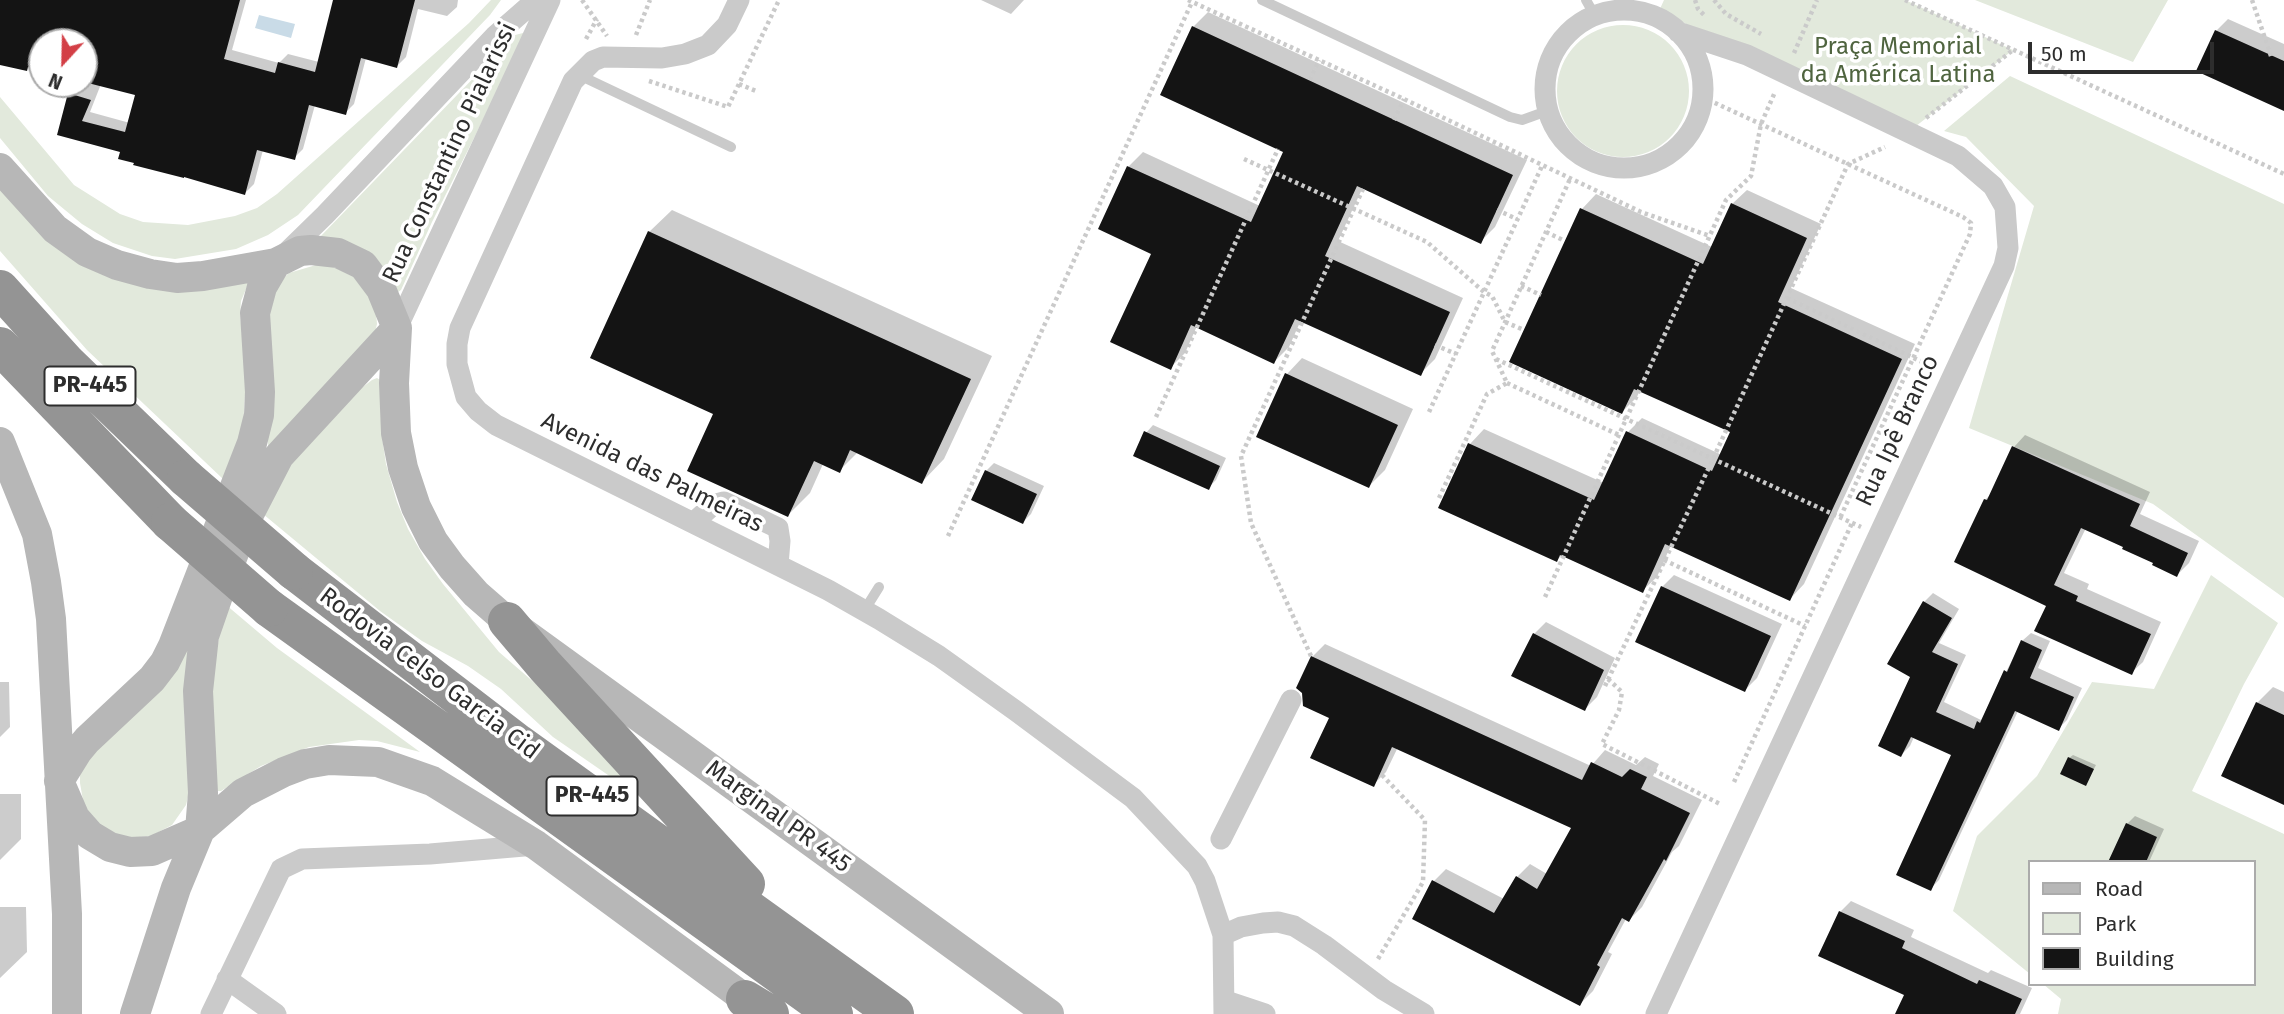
<!DOCTYPE html>
<html>
<head>
<meta charset="utf-8">
<style>
	body { margin:0 }
	#map { position:relative; width:2284px; height:1014px; overflow:hidden; background:#fff; font-family:"Fira Sans",sans-serif }
	canvas { display:block }
	.legend { position:absolute; left:2028px; top:860px; width:228px; height:126px; box-sizing:border-box; background:#fff; border:2px solid #ababab; margin:0; padding:9px 12px; list-style:none; font-size:21px; color:#2d2d2d }
	.legend li { display:flex; align-items:center; gap:14px; height:35px }
	.legend b { width:35px; border:2px solid #ababab }
	.north { position:absolute; left:28px; top:28px; width:70px; height:70px; box-sizing:border-box; background:#fff; border:2px solid #ababab; border-radius:50%; rotate:202deg; font-size:19px; font-weight:700; line-height:28px; text-align:center; color:#2d2d2d }
	.north::after { content:''; display:block; margin:auto; width:24px; height:32px; background:#d33f46; clip-path:polygon(50% 0,100% 100%,50% 72%,0 100%) }
	.scale { position:absolute; left:2028px; top:42px; width:186px; height:32px; box-sizing:border-box; border:4px solid #2d2d2d; border-top:0; padding-left:9px; font-size:21px; line-height:24px; white-space:nowrap; color:#2d2d2d; -webkit-text-stroke:5px #fff; paint-order:stroke }
</style>
</head>
<body>
<div id="map">
<canvas width="2284" height="1014"></canvas>
<ul class="legend">
<li><b style="height:9px;background:#b7b7b7"></b>Road</li>
<li><b style="height:19px;background:#e2e9dc"></b>Park</li>
<li><b style="height:19px;background:#141414"></b>Building</li>
</ul>
<div class="north">N</div>
<div class="scale">50 m</div>
</div>
<script>
const c = document.querySelector('canvas').getContext('2d');
c.lineJoin = 'round';
function paint(path, color) { c.fillStyle = color; c.fill(path, 'evenodd'); }
const shape = rows => new Path2D(rows.map(r => 'M' + r).join(''));
function strokePath(path, color, width, dash) { c.strokeStyle = color; c.lineWidth = width; c.lineCap = dash ? 'butt' : 'round'; c.setLineDash(dash || []); c.stroke(path); }
function label(font, color, halo, rows, align = 'center') {
  c.font = font + ' "Fira Sans",sans-serif'; c.lineWidth = 7; c.setLineDash([]); c.textBaseline = 'middle'; c.strokeStyle = halo; c.fillStyle = color; for (const [text, x, y, turn = 0] of rows) {
    c.save(); c.translate(x, y); c.rotate((+turn || 0) * Math.PI / 180); c.textAlign = isNaN(turn) ? turn : align; if (halo) c.strokeText(text, 0, 0); c.fillText(text, 0, 0); c.restore();
  }
}
paint(shape([
	[491,0,501,0,490,15,298,215,268,235,236,249,175,259,152,256,113,243,82,224,48,196,0,138,0,97,74,185,120,214,143,222,188,225,235,216,257,208,277,194,469,23],
	[1664,0,1905,0,2013,50,1911,130,1659,11],
	[1975,0,2168,0,2133,62],
	'1557 91a66 66 0 1 1 132 0a66 66 0 1 1-132 0Z',
	[527,32,432,222,401,290,398,292,318,239,515,35],
	[2010,76,2284,204,2284,598,2153,504,1969,428,2034,206,1966,137,1944,131],
	[0,189,50,243,249,282,241,301,240,314,246,377,243,429,223,479,87,350,0,251],
	[316,265,331,266,357,278,366,289,376,311,377,324,374,336,268,449,266,316,280,281,289,273],
	[377,378,380,380,382,437,386,464,397,502,408,529,425,559,443,584,499,652,574,717,625,774,621,784,553,737,501,689,468,666,422,641,380,611,263,514,289,463,351,396,372,380],
	[2211,575,2278,623,2244,684,2192,791,2284,834,2284,1014,2058,1014,2061,999,2043,984,2254,984,2254,862,2030,862,2030,974,1953,911,1977,836,2037,776,2092,682,2154,689],
	[225,604,277,648,420,752,377,741,359,740,309,747,261,766,221,791,216,791,210,688],
	[191,646,184,712,190,774,190,789,186,805,172,825,151,836,127,838,114,834,103,828,84,806,80,783,80,773,83,763,186,647]
]), '#e2e9dc');
paint(shape([
	[259,15,295,24,291,38,255,28]
]), '#c9dbe7');
paint(shape([
	[0,0,246,0,232,50,279,63,288,54,319,62,335,0,458,0,457,7,447,16,418,9,406,57,397,66,366,58,354,104,345,113,315,105,303,149,294,158,263,150,254,184,245,193,122,150,59,134,72,84,84,84,84,42,42,42,42,71,0,63],
	[101,84,138,94,130,123,90,112],
	[981,0,1024,0,1011,14],
	[1208,12,1527,160,1495,227,1480,242,1363,187,1338,241,1463,298,1435,359,1420,374,1301,320,1289,347,1274,362,1197,326,1185,353,1170,368,1153,253,1100,228,1128,167,1143,152,1260,206,1285,151,1193,27],
	[2228,19,2284,44,2284,109,2216,31],
	[1747,190,1821,224,1791,288,1915,344,1804,584,1790,599,1671,545,1657,577,1642,591,1563,554,1557,560,1440,507,1470,444,1484,429,1604,483,1627,433,1642,418,1722,455,1732,432,1640,390,1637,397,1622,412,1582,209,1596,194,1712,247,1732,204],
	[672,210,992,356,944,459,922,482,858,452,839,471,823,464,810,493,788,515,715,413,649,232],
	[1302,358,1413,409,1385,470,1369,486,1287,374],
	[1153,425,1226,458,1216,480,1208,488,1146,433],
	[2025,435,2150,492,2140,514,2199,541,2189,563,2177,575,2086,528,2064,573,2089,584,2087,589,2161,622,2143,662,2131,673,2048,605,1985,500,1992,493,2014,447],
	[994,463,1044,486,1031,514,1023,522,986,471],
	[1674,575,1782,624,1757,678,1745,690,1662,587],
	[1933,593,1959,609,1939,643,1966,655,1944,702,1981,720,2022,641,2031,633,2050,641,2038,668,2082,688,2067,720,2058,729,2018,711,1939,880,1930,889,1953,755,1914,737,1910,746,1901,755,1924,602],
	[1546,622,1615,658,1597,697,1585,709,1513,675,1534,634],
	[1325,644,1591,766,1605,750,1636,765,1645,757,1659,764,1653,776,1702,800,1679,846,1672,852,1642,907,1629,920,1626,919,1608,952,1612,954,1593,991,1580,1004,1433,882,1446,869,1504,899,1517,877,1530,864,1547,874,1573,827,1398,747,1386,772,1373,785,1331,717,1312,657],
	[0,682,9,682,10,727,0,737],
	[2273,687,2284,692,2284,803,2257,703],
	[2073,755,2096,765,2086,784,2069,758],
	[0,794,21,794,21,839,0,860],
	[2135,816,2164,829,2149,862,2110,862,2127,824],
	[1851,901,1914,930,1911,937,1988,973,1991,970,2032,988,2020,1014,1897,1014,1906,994,1840,912],
	[0,907,26,907,27,952,0,978]
]), '#0003');
paint(shape([
	[0,0,240,0,224,59,275,73,278,62,315,72,333,0,415,0,397,68,361,58,346,115,309,105,295,160,257,150,245,195,184,177,184,178,133,165,134,163,118,159,120,152,57,135,68,93,91,100,82,121,125,132,135,95,84,82,84,42,42,42,42,71,28,67,27,71,0,65],
	[1192,26,1513,175,1481,244,1357,186,1325,256,1450,312,1421,376,1295,319,1274,364,1191,325,1171,370,1110,342,1151,254,1098,229,1127,166,1251,222,1283,152,1160,95],
	[2215,30,2284,61,2284,111,2196,71],
	[1731,203,1807,238,1778,302,1902,359,1790,601,1665,544,1643,593,1560,555,1557,562,1438,508,1468,443,1594,500,1626,431,1712,471,1730,432,1634,389,1622,414,1509,362,1580,208,1703,264],
	[648,231,971,379,922,484,850,450,840,473,814,461,788,517,687,471,713,414,590,358],
	[1285,373,1398,425,1369,488,1256,437],
	[1144,431,1220,466,1209,490,1133,456],
	[2012,446,2140,504,2130,526,2188,553,2177,577,2152,565,2153,563,2122,549,2123,547,2081,528,2054,585,2078,596,2076,601,2151,634,2132,675,2034,631,2046,606,1954,562,1984,499,1987,500],
	[985,470,1037,494,1023,524,971,500],
	[1661,586,1771,636,1745,692,1635,642],
	[1923,601,1952,618,1932,652,1958,664,1936,712,1974,729,1977,721,1980,723,2004,670,2007,672,2021,640,2042,650,2030,678,2074,697,2059,731,2015,711,1931,891,1896,875,1951,755,1911,737,1901,757,1878,746,1910,677,1887,664],
	[1533,633,1604,670,1585,711,1511,676],
	[1311,656,1582,780,1591,762,1622,777,1630,769,1647,777,1641,789,1690,813,1666,861,1664,859,1629,922,1622,918,1597,965,1600,967,1580,1006,1412,919,1432,880,1494,913,1516,876,1537,889,1571,828,1392,747,1374,787,1310,758,1329,718,1303,706,1302,693,1296,688],
	[2256,702,2284,715,2284,805,2221,776],
	[2068,757,2094,769,2086,786,2060,774],
	[2126,823,2157,837,2146,862,2108,862],
	[1839,911,1905,941,1902,948,1977,984,1979,980,2022,999,2015,1014,1895,1014,1904,995,1818,956]
]), '#141414');
strokePath(shape([
	[582,0,607,36],
	[1188,0,1404,99,1641,212,1710,236],
	[1695,0,1698,9,1706,17],
	[1714,0,1726,14,1761,34],
	[1905,0,2284,174],
	[2252,0,2271,56],
	[636,35,650,0],
	[586,39,597,19],
	[1794,53,1817,0],
	[1310,80,1319,60],
	[649,81,728,107,779,0],
	[739,84,756,91],
	[1702,97,1963,217,1971,223,1970,234,1840,518],
	[1926,118,2013,50],
	[1394,120,1404,99],
	[1244,159,1427,242,1484,292,1492,296,1505,322,1524,330],
	[1497,210,1517,219],
	[1546,232,1565,241],
	[1521,286,1541,295],
	[1787,298,1935,368],
	[1435,345,1456,354],
	[1496,359,1861,527],
	[1507,383,1619,435],
	[1429,412,1542,166],
	[1156,417,1278,149],
	[1439,498,1487,394,1507,383,1492,351,1570,179],
	[948,536,1192,2],
	[1664,560,1805,626],
	[1545,597,1726,200,1751,176,1761,124,1775,92],
	[1311,656,1251,523,1241,456,1363,189],
	[1608,679,1622,692,1619,710,1602,744,1722,805],
	[1605,686,1713,459,1848,164,1885,147],
	[1734,782,1852,523],
	[1378,959,1423,882,1425,820,1380,773]
]), '#cacaca', 4.5, [3.5, 3.5]);
strokePath(shape([
	[1262,0,1510,117,1522,120,1547,111],
	[1586,0,1595,16],
	[579,75,731,147],
	[864,611,879,587]
]), '#cacaca', 10);
strokePath(shape([
	[739,0,727,25,708,45,685,54,662,58,603,57,593,61,573,81,460,328,457,344,457,364,466,397,478,411,496,425,828,590,879,619,939,656,1016,711,1133,798,1197,866,1205,881,1223,935,1224,1014],
	'1545 89a79 79 0 1 1 158 0a79 79 0 1 1-158 0Z',
	[284,255,325,215,495,36,536,0],
	[397,328,550,0],
	[693,523,713,505,724,502,778,528,780,541,778,565],
	[1221,839,1291,700],
	[1223,935,1241,927,1263,923,1278,922,1294,926,1324,945,1384,990,1424,1014],
	[227,979,276,1014],
	[1226,1001,1265,1014],
	[211,1014,281,869,302,859,430,854,536,845],
	[1656,1014,2004,266,2008,248,2005,207,1993,186,1958,156,1747,55,1678,32]
]), '#cacaca', 21);
strokePath(shape([
	[0,168,55,229,87,252,117,265,150,274,177,278,203,276,276,263],
	[0,442,37,534,46,582,51,619,67,914,67,1014],
	[762,1011,536,845,432,781,378,762,329,760,305,764,284,772,243,793,200,830,152,851,130,852,110,847,90,835,75,818,59,781,77,752,87,740,152,679,165,662,173,646,252,443,259,415,260,392,255,313,262,287,276,263,300,251,311,250,338,253,363,265,381,289,397,328,394,383,396,433,403,468,416,507,433,541,452,567,476,594,507,621,1049,1014],
	[135,1014,176,888,200,830,203,793,198,691,204,636,221,587,248,516,279,456,397,328]
]), '#b7b7b7', 30);
strokePath(shape([
	[0,289,67,363,186,478],
	[0,346,170,522],
	[294,571,518,743,895,1014],
	[269,608,834,1014],
	[507,621,545,666,746,884],
	[745,999,770,1014]
]), '#949494', 38);
strokePath(shape([
	[186,478,294,571],
	[170,522,269,608]
]), '#949494', 38);
for (const [x, y, w] of [
	[90,386,91],
	[592,796,91]
]) { const box = new Path2D(); box.roundRect(x - w / 2, y - 19.5, w, 39, 5); c.fillStyle = '#fff'; c.fill(box); strokePath(box, '#2d2d2d', 2); }
label('bold 23px', '#2d2d2d', null, [
	["PR-445",90,386],
	["PR-445",592,796]
]);
label('24px', '#4f643f', '#fff', [
	["Praça Memorial",1898,47],
	["da América Latina",1898,75]
]);
label('24px', '#2d2d2d', '#fff', [
	["Rua Constantino Pialarissi",450,153,-65],
	["Rua Ipê Branco",1898,431,-65],
	["Avenida das Palmeiras",652,473,26],
	["Rodovia Celso Garcia Cid",429,674,37],
	["Marginal PR 445",778,817,36]
]);
</script>
</body>
</html>
